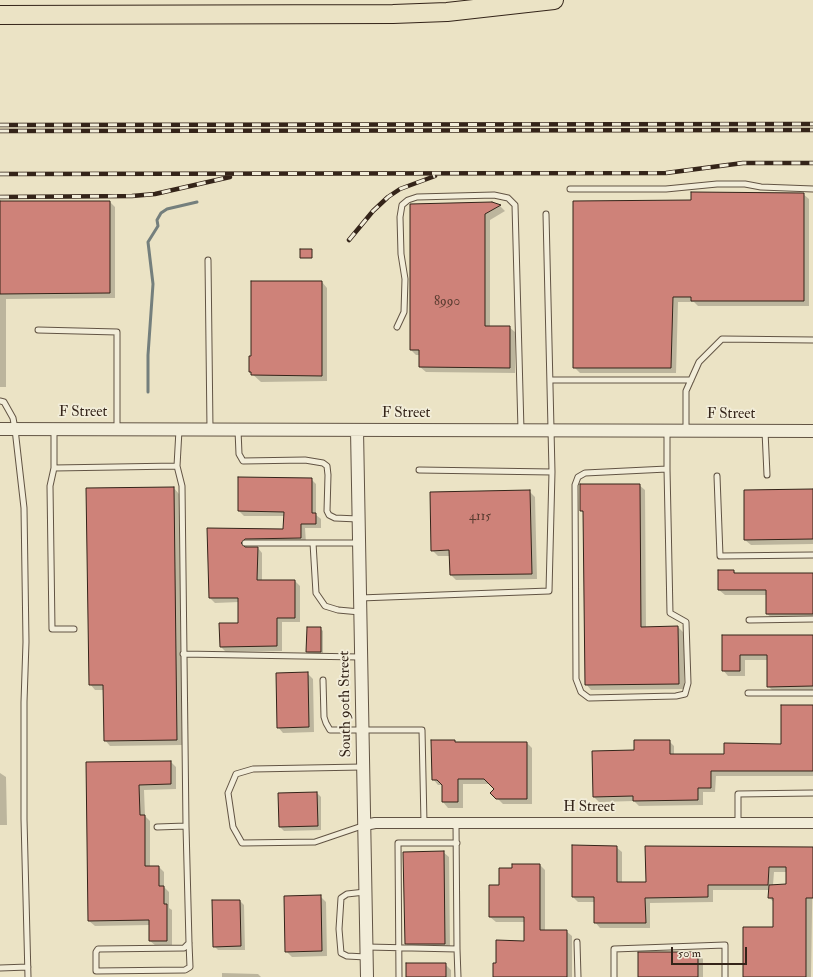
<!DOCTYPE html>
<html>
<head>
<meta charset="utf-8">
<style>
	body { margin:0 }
	#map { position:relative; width:813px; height:977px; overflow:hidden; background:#ebe3c5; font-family:"IM FELL Double Pica",serif }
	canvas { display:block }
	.scale { position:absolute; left:671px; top:947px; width:76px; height:18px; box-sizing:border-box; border:2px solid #342419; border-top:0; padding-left:5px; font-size:12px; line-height:14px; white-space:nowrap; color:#342419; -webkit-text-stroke:3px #f2edd9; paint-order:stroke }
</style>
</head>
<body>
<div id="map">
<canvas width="813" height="977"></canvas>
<div class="scale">50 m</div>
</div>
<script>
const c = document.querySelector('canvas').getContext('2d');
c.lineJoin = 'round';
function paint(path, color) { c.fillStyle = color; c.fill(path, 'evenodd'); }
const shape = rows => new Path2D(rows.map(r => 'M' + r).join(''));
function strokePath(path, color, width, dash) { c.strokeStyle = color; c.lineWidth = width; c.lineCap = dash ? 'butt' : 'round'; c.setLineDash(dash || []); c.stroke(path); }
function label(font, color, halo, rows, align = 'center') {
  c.font = font + ' "IM FELL Double Pica",serif'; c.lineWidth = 3.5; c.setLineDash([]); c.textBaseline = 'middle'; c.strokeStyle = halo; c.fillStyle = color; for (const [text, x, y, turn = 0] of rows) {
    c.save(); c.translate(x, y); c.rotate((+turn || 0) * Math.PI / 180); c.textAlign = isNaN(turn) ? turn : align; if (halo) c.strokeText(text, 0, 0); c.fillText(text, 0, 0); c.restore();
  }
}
paint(shape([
	[803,194,809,199,809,306,698,306,694,302,678,302,676,373,580,373,574,367,692,201],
	[0,202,110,202,115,207,115,298,6,299,6,387,0,387],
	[492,203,500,206,505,211,490,220,490,327,509,327,515,332,515,373,426,372,420,367,420,355,416,355,411,350,411,205],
	[252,282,322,282,327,288,327,381,261,382,250,372,252,357],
	[311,479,316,484,316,515,321,519,321,528,305,528,306,543,250,544,245,548,258,548,262,553,262,581,295,581,300,586,300,622,282,622,282,651,226,652,221,647,238,624,239,602,215,603,210,598,208,529,284,530,284,516,244,516,239,511],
	[639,485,645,490,646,628,678,627,684,633,684,689,591,690,586,684,584,514,581,510],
	[174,488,179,494,182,745,110,746,105,740,104,690,95,690,90,684],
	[813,490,813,544,751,545,745,540],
	[529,491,535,497,537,579,456,580,451,575,450,556,438,556,432,550],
	[719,571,733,571,737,574,813,574,813,619,773,619,767,614,767,595,725,595,719,590],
	[320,628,323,631,323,654,310,654,307,652],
	[723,636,813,636,813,691,774,692,768,686,768,660,745,660,745,676,728,676,723,670],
	[308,674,313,679,314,732,283,733,278,727],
	[813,706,813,776,716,776,715,792,703,792,703,805,639,806,634,801,599,802,594,797,635,751,669,741,674,746,674,755,725,755,782,745],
	[454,741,457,743,527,743,532,748,532,804,503,804,492,793,496,789,490,784,463,784,463,808,448,808,443,802,443,785,438,785,433,779],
	[171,762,176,767,176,789,144,790,145,816,150,821,150,867,159,867,164,872,164,887,169,892,169,908,172,910,172,946,156,946,150,941,150,925,95,926,89,921,87,763],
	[0,773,6,777,7,825,0,825],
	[317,793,321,797,321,830,284,831,280,827],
	[616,847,622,852,622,883,647,883,813,848,811,977,744,977,774,928,774,902,769,898,770,890,713,890,713,902,650,903,650,928,600,928,595,922,595,902,578,902,573,897],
	[774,872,787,872,787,885,773,885],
	[443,852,449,857,450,949,411,949,406,943],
	[540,865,545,870,545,931,566,931,572,936,572,977,494,977,497,964,525,942,525,922,496,922,490,917,500,886,513,869],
	[320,896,326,902,327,956,292,957,286,951],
	[213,901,240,901,244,905,245,950,218,950,214,946],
	[697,953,703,959,703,977,639,977],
	[445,964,451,970,451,977,407,977],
	[222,973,258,974,261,977,222,977]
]), '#0003');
strokePath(shape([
	[148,392,148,355,153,284,148,242,158,226,157,220,161,213,167,209,197,202]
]), '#747f7d', 3);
const building = shape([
	[691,192,804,193,804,301,691,301,691,297,673,297,671,368,573,368,573,201,691,200,691,192],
	[0,201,110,201,110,293,0,294,0,201],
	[492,202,501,205,485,214,485,326,510,326,510,368,419,367,419,350,410,350,410,204,492,202],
	[300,249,312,249,312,258,300,258,300,249],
	[251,281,322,281,322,376,251,375,251,372,249,372,249,356,251,356,251,281],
	[238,477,312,478,312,513,316,513,316,524,301,524,301,538,245,539,241,543,245,547,258,547,257,580,295,580,295,618,277,618,277,646,220,647,219,623,238,623,238,598,209,598,207,528,283,529,284,512,238,511,238,477],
	[580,484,640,484,641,627,678,626,679,684,585,685,583,511,580,511,580,484],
	[174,487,177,740,104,741,103,685,89,685,86,488,174,487],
	[813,489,813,539,744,540,744,490,813,489],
	[530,490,532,574,450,575,449,550,431,551,430,492,530,490],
	[718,570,734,570,734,573,813,573,813,614,766,614,766,590,718,590,718,570],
	[307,627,321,627,321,652,306,652,307,627],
	[722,635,813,635,813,686,767,687,767,655,740,655,740,671,722,671,722,635],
	[308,672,309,727,277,728,276,673,308,672],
	[781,705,813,705,813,771,711,771,711,788,698,788,698,800,633,801,633,796,593,797,592,751,634,750,634,740,670,740,670,754,724,754,724,743,781,744,781,705],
	[431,740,455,740,455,742,527,742,527,799,496,799,490,793,494,789,484,779,458,779,458,802,442,802,442,785,437,780,432,780,431,740],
	[171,761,171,784,139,785,140,815,145,815,145,866,159,866,159,886,164,886,164,904,167,904,167,941,149,941,149,920,88,921,86,762,171,761],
	[317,792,318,826,279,827,278,793,317,792],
	[572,845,617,846,617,882,646,882,645,846,813,847,813,898,806,898,806,977,743,977,743,927,773,927,773,898,768,898,769,885,786,884,786,867,769,867,768,885,708,885,708,897,645,898,646,923,594,923,594,897,572,897,572,845],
	[444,851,445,944,405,944,403,852,444,851],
	[512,864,540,864,540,930,567,930,567,977,493,977,493,963,496,963,496,940,524,941,524,917,489,917,489,885,499,885,499,868,512,868,512,864],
	[321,895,322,951,285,952,284,896,321,895],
	[212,900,240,900,241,946,213,947,212,900],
	[638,952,698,952,698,977,638,977,638,952],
	[406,963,446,963,446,977,406,977,406,963]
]);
paint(building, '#ce8279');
strokePath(building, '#342419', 1);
const service = shape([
	[570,189,666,189,717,184,745,184,761,187,813,189],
	[208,260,210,429],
	[397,327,404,312,405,279,401,254,400,217,402,205,408,200,417,197,494,195,508,198,515,205,521,430],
	[38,330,117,332,117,429],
	[550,380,691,380],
	[0,401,4,402,13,418,15,429,24,508,26,642,24,702,24,819,28,977],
	[54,429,54,468,177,466,179,430],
	[238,430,239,454,243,461,305,460,323,463,327,466,328,475,327,511,329,515,335,518,358,519],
	[686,430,686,391,699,362,722,339,813,340],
	[667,431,667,469,670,613,686,622,688,683,685,694,676,696,589,698,581,692,576,679,575,485,578,477,585,473,667,469],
	[765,431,767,475],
	[54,468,50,486,52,629,74,629],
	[419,470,552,472],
	[717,476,720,556,813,555],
	[245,543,359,543],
	[313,543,316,593,325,606,338,610,360,612],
	[360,598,549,591,552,472,546,214],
	[749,620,813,619],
	[183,654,360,657],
	[323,680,324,717,326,723,330,730,422,730,424,823],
	[748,693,813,693],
	[362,767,253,769,236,774,228,793,233,827,242,843,315,842,365,825],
	[738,823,738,794,813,793],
	[186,826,189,943,190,967,185,970,96,971,96,952,98,949,184,948,189,943],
	[157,827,186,826,182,486,177,466],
	[365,892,347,894,341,898,339,929,341,953,347,956,366,957],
	[577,942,578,977],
	[367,947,457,949,456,823],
	[457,949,458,977],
	[0,968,28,967],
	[399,977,398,843,457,843],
	[614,977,614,949,725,945,725,977]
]);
const minor = shape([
	[365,825,375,823,813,823]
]);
const tertiary = shape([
	[0,429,813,431],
	[357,430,367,977]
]);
const motorway = shape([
	[0,15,393,14,447,12,554,0]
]);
strokePath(service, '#625444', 7);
strokePath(minor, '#625444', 12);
strokePath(tertiary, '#625444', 14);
strokePath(motorway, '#342419', 20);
strokePath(service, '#f2edd9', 5);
strokePath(minor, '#f2edd9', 10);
strokePath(tertiary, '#f2edd9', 12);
strokePath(motorway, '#ebe3c5', 18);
const rail = shape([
	[0,125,813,124],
	[0,131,813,130],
	[0,174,666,173,743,163,813,163],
	[0,197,132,196,155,194,230,177],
	[349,240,373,211,388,197,400,189,435,176]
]);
strokePath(rail, '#342419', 4.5);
strokePath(rail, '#f2edd9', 3, [9]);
label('13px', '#5a3c31', null, [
	["8990",447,302],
	["4115",480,517]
]);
label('15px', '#342419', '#f2edd9', [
	["F Street",83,413],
	["F Street",406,414],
	["F Street",731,415],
	["South 90th Street",346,704,-91],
	["H Street",589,808]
]);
</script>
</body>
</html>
